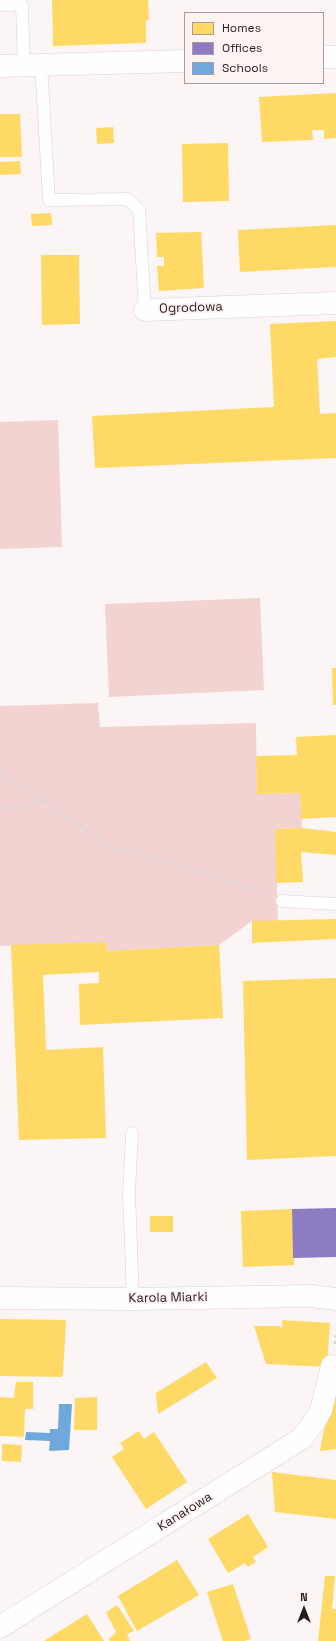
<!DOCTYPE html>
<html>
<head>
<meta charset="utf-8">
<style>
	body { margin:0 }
	#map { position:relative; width:336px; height:1641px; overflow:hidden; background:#fbf5f5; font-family:"Space Grotesk",sans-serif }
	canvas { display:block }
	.legend { position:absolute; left:184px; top:12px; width:140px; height:72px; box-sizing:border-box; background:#fdf3f3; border:1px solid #a79d9d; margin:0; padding:5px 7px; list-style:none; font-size:12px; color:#251d1d }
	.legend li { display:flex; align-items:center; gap:8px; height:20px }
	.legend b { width:20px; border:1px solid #a79d9d }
	.north { position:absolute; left:284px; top:1589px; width:40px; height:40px; -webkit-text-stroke:3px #fdf3f3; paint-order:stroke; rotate:0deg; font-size:11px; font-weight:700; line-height:16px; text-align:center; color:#251d1d }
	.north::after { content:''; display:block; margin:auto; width:14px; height:18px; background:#251d1d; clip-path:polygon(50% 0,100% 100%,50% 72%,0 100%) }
</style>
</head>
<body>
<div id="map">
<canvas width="336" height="1641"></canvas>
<ul class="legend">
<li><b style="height:11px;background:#ffd966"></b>Homes</li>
<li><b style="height:11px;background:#8e7cc3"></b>Offices</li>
<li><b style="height:11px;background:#6fa8dc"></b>Schools</li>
</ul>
<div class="north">N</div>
</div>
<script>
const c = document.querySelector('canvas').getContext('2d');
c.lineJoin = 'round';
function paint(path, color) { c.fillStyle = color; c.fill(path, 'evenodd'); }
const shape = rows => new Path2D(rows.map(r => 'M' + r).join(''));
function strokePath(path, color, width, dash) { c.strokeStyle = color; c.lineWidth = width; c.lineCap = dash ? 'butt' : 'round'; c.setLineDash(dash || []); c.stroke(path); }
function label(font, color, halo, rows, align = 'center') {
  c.font = font + ' "Space Grotesk",sans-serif'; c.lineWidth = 4; c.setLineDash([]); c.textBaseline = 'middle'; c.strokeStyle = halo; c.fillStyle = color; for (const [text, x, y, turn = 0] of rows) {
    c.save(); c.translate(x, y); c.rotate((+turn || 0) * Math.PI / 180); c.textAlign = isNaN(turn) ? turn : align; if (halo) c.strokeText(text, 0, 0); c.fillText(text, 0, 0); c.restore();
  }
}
paint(shape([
	[58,420,62,547,0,549,0,422],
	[260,598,264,690,109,697,105,604],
	[98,703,100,727,256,723,257,794,300,793,302,828,275,829,278,921,252,921,219,945,107,951,106,942,0,946,0,706]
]), '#f3d3d2');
paint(shape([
	[52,0,148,0,149,20,146,20,146,43,53,46],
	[336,93,336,138,324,139,324,130,312,130,313,140,262,142,259,97],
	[0,114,20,114,22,157,0,157],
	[113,127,114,143,97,144,96,128],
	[228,143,229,201,183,202,182,144],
	[20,161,21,174,0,175,0,162],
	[51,213,52,225,32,226,31,214],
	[336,225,336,267,240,272,238,230],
	[201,232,204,288,159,291,157,266,164,266,164,257,157,257,156,233],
	[41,255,79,255,80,324,42,325],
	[336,321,336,357,317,359,320,414,336,413,336,458,95,468,92,416,274,407,270,324],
	[332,668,336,668,336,705,333,705],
	[336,735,336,817,301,819,300,793,257,794,256,756,297,755,296,737],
	[302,828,336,832,336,855,301,852,303,882,276,883,275,829],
	[336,919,336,939,252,943,252,921],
	[106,942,107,951,219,945,223,1018,80,1025,79,984,99,983,99,972,43,975,46,1050,103,1047,106,1138,19,1140,11,945],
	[336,978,336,1156,247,1160,243,981],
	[292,1209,294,1265,243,1267,241,1211],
	[150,1216,173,1216,173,1232,150,1232],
	[0,1319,66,1320,63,1375,61,1377,0,1376],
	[282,1320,330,1323,327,1367,266,1364,254,1326,279,1326,282,1328],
	[206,1362,217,1378,158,1414,156,1393],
	[16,1382,33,1382,33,1409,25,1409,24,1437,0,1436,0,1397,14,1398],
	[332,1386,336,1387,336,1449,320,1451],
	[97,1397,97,1430,74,1430,75,1398],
	[139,1431,144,1439,154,1432,187,1482,146,1509,112,1457,124,1449,120,1443],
	[2,1444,22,1445,21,1462,2,1461],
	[272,1472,336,1480,336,1519,275,1512],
	[248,1514,268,1547,253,1557,256,1562,248,1567,245,1563,228,1573,208,1539],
	[177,1560,199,1595,137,1631,118,1596],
	[325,1576,335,1576,332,1609,336,1609,336,1641,318,1641],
	[233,1584,251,1639,244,1641,223,1641,207,1592],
	[117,1605,134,1631,127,1634,130,1641,110,1641,109,1639,116,1632,106,1612],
	[87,1614,104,1641,44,1641]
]), '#ffd966');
paint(shape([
	[336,1208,336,1257,293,1258,292,1209]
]), '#8e7cc3');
paint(shape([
	[59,1404,72,1404,69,1450,49,1451,50,1441,25,1440,26,1432,50,1433,50,1429,58,1429]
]), '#6fa8dc');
const service = shape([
	[0,5,22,5,24,66],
	[41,64,49,200,128,199,139,210,145,310],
	[282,901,336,904],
	[132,1133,129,1193,133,1299]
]);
const minor = shape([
	[323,57,336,57],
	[0,66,185,61],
	[145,310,336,303],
	[0,1627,301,1439,315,1421,321,1410,332,1366]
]);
const tertiary = shape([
	[0,1298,133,1299,311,1296,336,1299]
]);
strokePath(service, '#d9d1d1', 13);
strokePath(minor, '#d9d1d1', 23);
strokePath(tertiary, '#d9d1d1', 23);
strokePath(shape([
	[0,772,111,846,239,884,265,895],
	[0,809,45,802],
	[335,1344,336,1333]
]), '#d9d7d7', 2.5, [3, 3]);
strokePath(service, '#fefefe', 12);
strokePath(minor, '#fefefe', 22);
strokePath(tertiary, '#fefefe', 22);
label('13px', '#251d1d', '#fdf3f3', [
	["Ogrodowa",191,308,-2],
	["Karola Miarki",168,1298,-1],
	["Kanałowa",185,1512,-32]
]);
</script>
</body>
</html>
